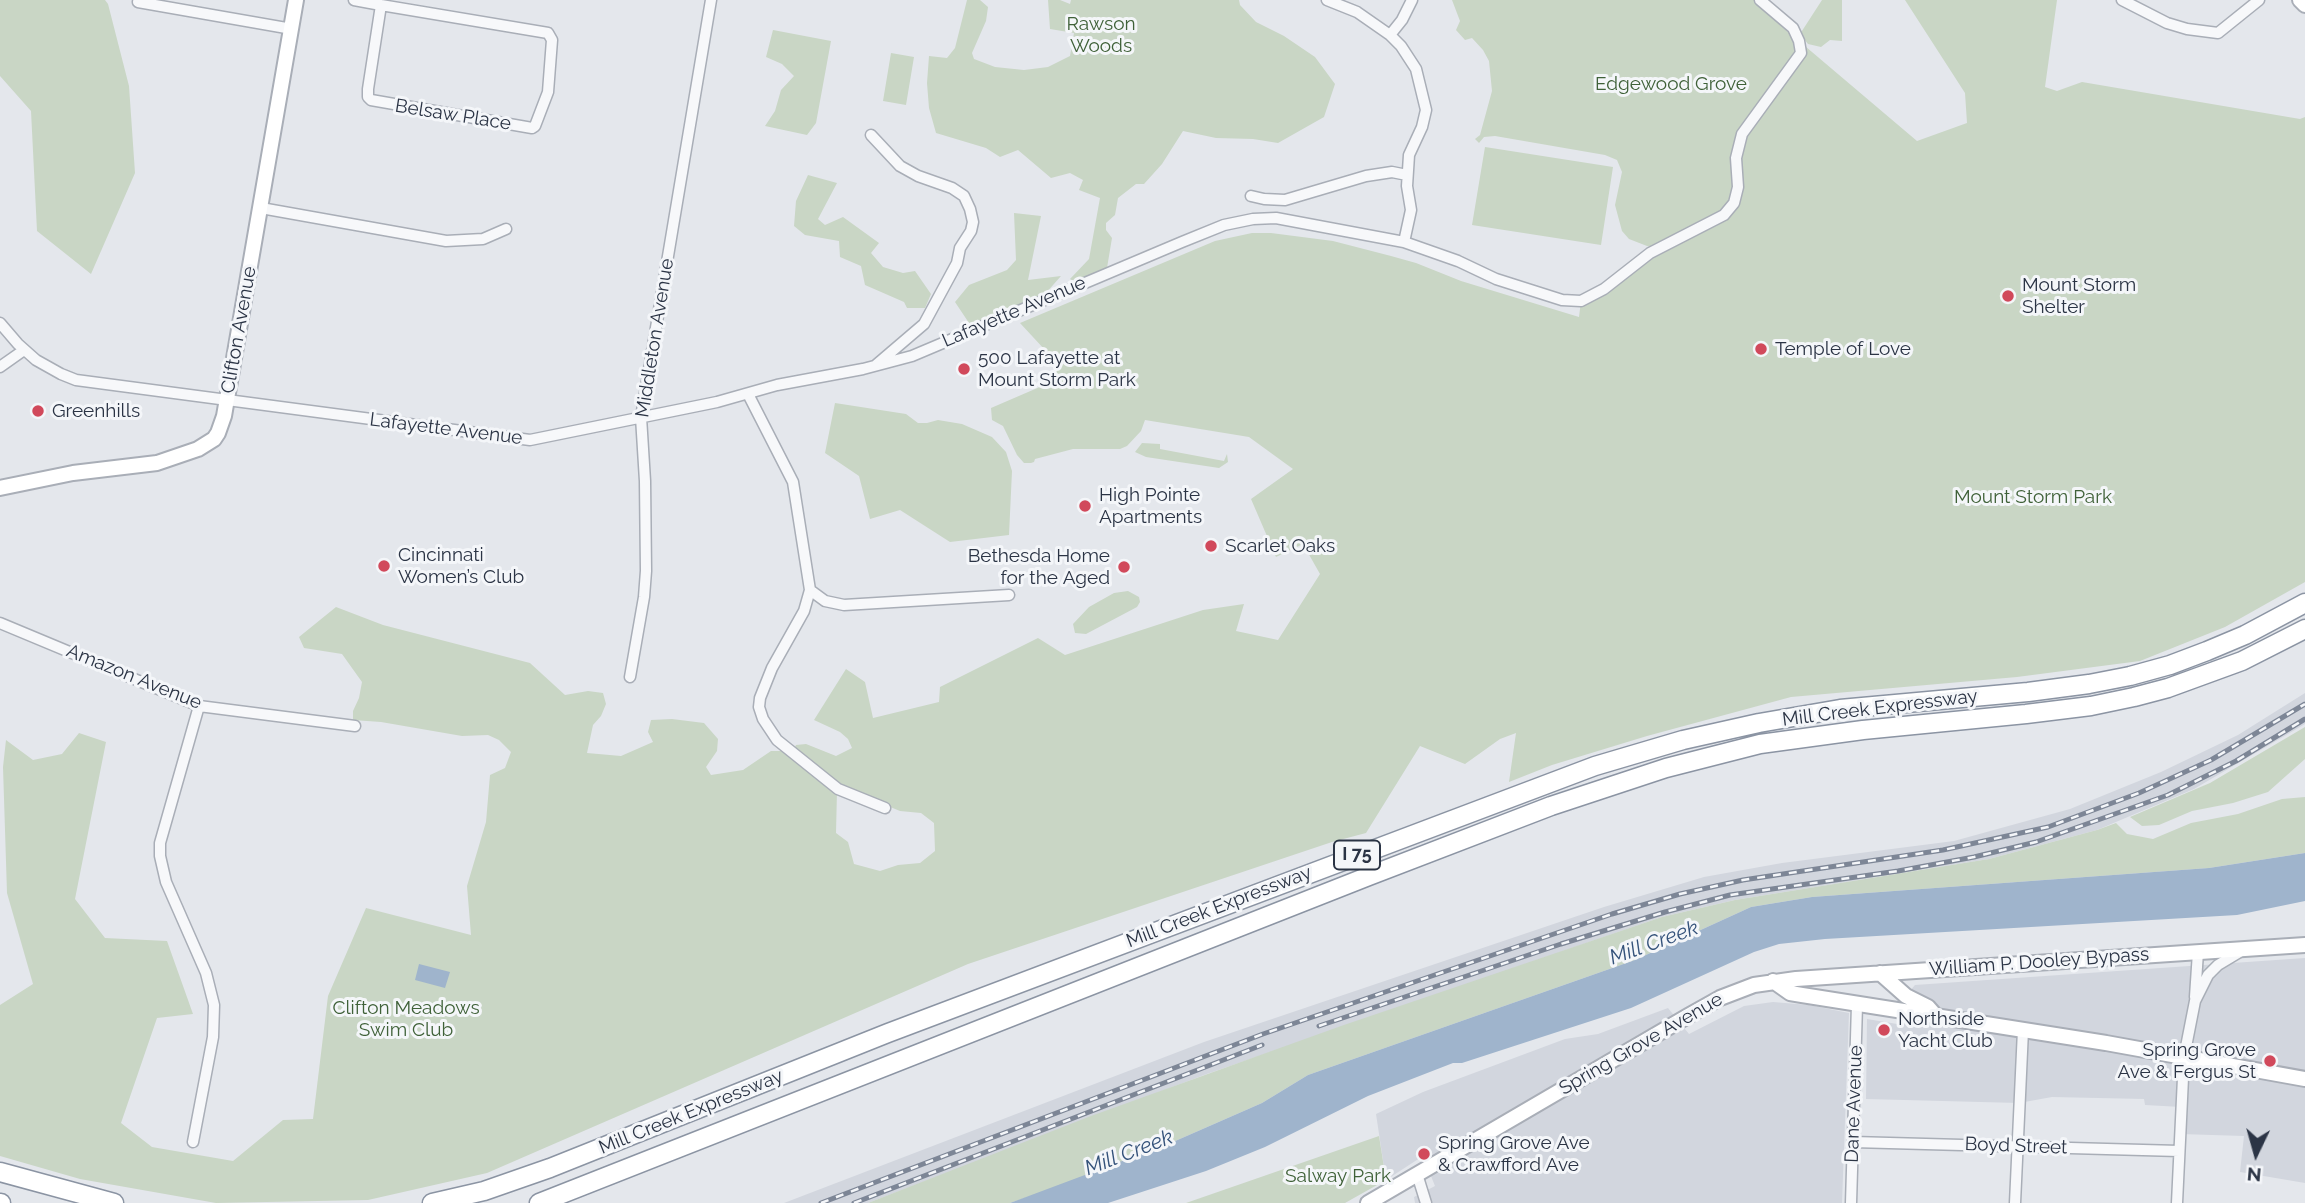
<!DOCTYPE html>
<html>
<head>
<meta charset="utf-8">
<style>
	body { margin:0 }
	#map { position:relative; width:2305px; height:1203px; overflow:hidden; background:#e4e7ec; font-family:Raleway,sans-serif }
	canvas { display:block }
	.north { position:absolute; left:2221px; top:1119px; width:70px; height:70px; -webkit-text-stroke:5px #f4f6f9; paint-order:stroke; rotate:185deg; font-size:19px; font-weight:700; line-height:28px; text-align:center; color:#2b3445 }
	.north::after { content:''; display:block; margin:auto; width:24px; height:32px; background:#2b3445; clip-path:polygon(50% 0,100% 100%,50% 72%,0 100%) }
</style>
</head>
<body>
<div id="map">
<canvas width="2305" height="1203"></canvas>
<div class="north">N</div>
</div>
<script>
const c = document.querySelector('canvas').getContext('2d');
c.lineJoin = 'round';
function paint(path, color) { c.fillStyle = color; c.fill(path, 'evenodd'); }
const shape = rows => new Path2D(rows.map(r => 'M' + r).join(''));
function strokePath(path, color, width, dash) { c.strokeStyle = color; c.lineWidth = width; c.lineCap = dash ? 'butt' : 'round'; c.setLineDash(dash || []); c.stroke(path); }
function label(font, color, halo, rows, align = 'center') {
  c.font = font + ' Raleway,sans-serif'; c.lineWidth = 6; c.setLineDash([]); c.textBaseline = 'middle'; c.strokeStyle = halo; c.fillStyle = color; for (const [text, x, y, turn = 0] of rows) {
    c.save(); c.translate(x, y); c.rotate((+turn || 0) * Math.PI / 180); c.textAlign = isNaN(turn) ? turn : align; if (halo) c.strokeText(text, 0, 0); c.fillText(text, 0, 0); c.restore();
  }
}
paint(shape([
	[2305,693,2305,724,2194,789,2097,830,1989,859,1735,900,1662,917,1204,1075,868,1203,784,1203,1204,1042,1604,907,1704,877,1782,863,1954,841,2070,809,2161,772,2238,735],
	[2305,958,2305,1183,2240,1172,2244,1136,2180,1134,2181,1107,2145,1105,2144,1099,2052,1097,2019,1103,1866,1099,1867,1019,1903,1025,1909,992,1915,985],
	[1773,1002,1809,1005,1849,1013,1842,1203,1415,1203,1414,1197,1435,1186,1423,1156,1386,1180,1376,1114,1423,1092,1565,1039,1598,1034,1668,1008,1689,1034,1744,1006]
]), '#d2d6de');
paint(shape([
	[0,0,105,0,108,4,129,86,135,173,91,274,37,231,31,111,0,76],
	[967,0,980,0,988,7,986,21,972,53,974,59,995,67,1024,70,1048,67,1070,56,1074,33,1050,29,1048,0,1060,0,1070,4,1071,0,1239,0,1240,5,1256,22,1284,36,1315,57,1335,84,1324,117,1278,143,1253,139,1216,138,1183,131,1162,164,1144,184,1136,184,1118,198,1115,215,1106,223,1106,230,1112,238,1107,268,1077,283,1070,279,1089,259,1100,198,1079,190,1083,180,1070,173,1051,178,1018,150,1000,157,986,148,936,133,929,108,927,83,929,56,947,58,955,48],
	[1452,0,1754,0,1791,35,1796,51,1795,56,1738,135,1732,154,1732,193,1725,207,1714,216,1680,233,1651,247,1647,246,1629,239,1622,231,1615,205,1622,172,1617,160,1605,155,1495,136,1484,137,1479,143,1475,139,1480,135,1492,91,1489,61,1483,50,1472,38,1465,40,1456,30,1460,21],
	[1822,0,1842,0,1842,41,1830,40,1821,47,1808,44,1800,34],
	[1905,0,2057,0,2045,87,2057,91,2082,82,2300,119,2305,117,2305,582,2225,627,2140,661,2017,677,1791,697,1647,736,1552,765,1509,782,1516,733,1500,739,1465,764,1420,746,1366,833,1332,842,968,964,487,1173,368,1200,216,1203,80,1179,0,1156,0,1005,33,984,7,893,3,767,6,740,33,760,62,754,79,733,106,742,75,899,105,938,167,941,193,1014,157,1018,121,1123,152,1147,233,1161,283,1120,313,1119,328,996,366,908,471,935,467,886,486,822,490,775,505,768,511,752,499,740,488,735,462,736,381,722,353,720,353,711,359,698,362,682,342,654,304,648,299,637,336,607,383,625,530,663,565,695,588,691,603,693,606,704,601,716,593,725,587,753,621,756,653,742,648,732,651,720,672,719,704,723,718,739,717,751,706,767,711,775,743,770,771,751,781,751,837,791,836,833,848,842,854,864,880,871,898,865,920,863,935,851,934,823,921,813,900,811,844,788,794,749,796,745,806,744,836,756,852,748,848,739,840,732,814,720,846,669,865,682,873,718,939,702,940,687,1038,638,1065,655,1203,610,1244,604,1236,631,1278,640,1320,574,1303,544,1276,557,1251,499,1293,469,1249,437,1145,420,1141,431,1127,446,1120,449,1073,449,1035,459,1034,462,1031,463,1024,463,1017,455,1003,426,992,420,991,408,1049,383,1055,367,1045,350,1020,323,1215,241,1252,233,1271,233,1333,241,1391,256,1416,263,1461,281,1579,317,1581,301,1650,253,1690,234,1734,203,1738,145,1792,67,1799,41,1917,141,1967,123,1965,93],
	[773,30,831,41,816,123,807,135,765,126,775,111,781,90,794,76,782,64,766,57],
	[891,53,914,57,906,105,883,101],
	[1485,147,1613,167,1601,245,1472,225],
	[808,175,837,183,818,219,825,225,843,217,879,243,871,253,883,267,903,273,915,271,931,294,925,308,907,308,904,302,865,285,861,266,840,257,839,241,805,235,794,226,796,201],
	[1014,213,1041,216,1028,280,1061,276,1046,293,971,326,955,302,969,285,1007,270,1016,260],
	[835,403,906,414,918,423,927,423,938,420,962,424,992,437,1006,452,1012,471,1009,535,950,542,900,510,870,519,859,476,825,453],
	[1142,443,1160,444,1160,449,1224,461,1227,454,1228,462,1219,468,1146,457,1135,452],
	[1128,591,1139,597,1140,602,1137,607,1086,634,1075,633,1073,624,1089,607,1114,593],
	[2305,727,2305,759,2268,792,2233,803,2192,811,2159,825,2142,826,2130,817,2210,783],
	[2305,797,2305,853,2209,868,1812,897,1751,907,1635,960,1308,1075,1262,1103,1173,1142,1054,1188,1010,1203,868,1203,1091,1116,1341,1026,1662,917,1735,900,1989,859,2097,830,2116,823,2127,834,2153,839,2191,823,2238,814,2282,799],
	[1379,1136,1386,1180,1345,1203,1186,1203]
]), '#c9d6c5');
paint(shape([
	[2305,853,2305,901,2237,915,1825,939,1779,944,1754,952,1631,1008,1462,1063,1453,1063,1368,1096,1265,1147,1206,1171,1108,1203,1010,1203,1173,1142,1262,1103,1308,1075,1635,960,1751,907,1812,897,2209,868],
	[419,964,450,972,445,988,415,980]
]), '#9fb4cc');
const street = shape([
	[354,0,381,5],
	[1327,0,1357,12,1390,35,1402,20,1412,0],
	[2122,0,2167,23,2187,29,2218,33,2259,0],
	[138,2,292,29],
	[381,5,548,33,552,40,548,92,535,126,532,128,371,100,368,97,368,89,381,5],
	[1390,35,1401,46,1416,69,1426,110,1422,127,1409,155,1407,186,1411,210,1404,242],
	[871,135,900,166,918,176,952,188,964,196,970,209,973,222,971,231,960,248,957,263,924,324,876,365],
	[1251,196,1264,199,1285,200,1366,176,1392,172,1407,175],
	[261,208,446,241,483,239,506,229],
	[0,323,18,344,36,360,61,374,76,380,530,440,717,402,777,385,863,369,912,356,1182,242,1224,225,1253,219,1276,218,1404,242,1458,261,1496,279,1562,300,1581,301,1604,289,1650,253,1724,215,1734,203,1738,187,1736,158,1742,134,1801,53,1799,41,1793,28,1760,0],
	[0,367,24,350],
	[748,394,793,482,810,590,804,611,772,668,760,698,759,707,763,719,777,740,838,789,885,808],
	[810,590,825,601,844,605,1009,595],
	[0,623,199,706,355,726],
	[630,677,644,597,646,571,645,481,641,417,711,0],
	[2195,997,2198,952],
	[193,1142,213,1037,214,1005,206,973,166,882,160,856,160,843,199,706],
	[1853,1142,2179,1151],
	[1417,1174,1426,1203],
	[1851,1203,1857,1005],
	[2015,1203,2023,1030],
	[2177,1203,2184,1057,2195,1001,2208,975,2218,965,2243,950]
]);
const secondary = shape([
	[2300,0,2305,5],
	[0,488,73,473,157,463,198,449,214,439,218,433,224,416,296,0],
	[1880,973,1906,996,1928,1007,1935,1015],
	[1773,981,1790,993,1802,995,2106,1043,2305,1079],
	[1368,1203,1688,1016,1720,998,1754,985,1796,979,2305,945]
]);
const highway = shape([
	[0,1172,114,1203],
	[0,1203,1,1203],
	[432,1203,484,1191,550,1168,888,1033,1595,766,1683,740,1759,723,1840,709,2028,692,2089,684,2130,676,2170,665,2207,651,2245,635,2305,603],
	[539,1203,1369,876,1551,806,1666,768,1760,744,1863,730,2026,714,2091,706,2134,697,2168,688,2242,661,2305,629]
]);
strokePath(street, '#a9aeb7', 13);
strokePath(secondary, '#a9aeb7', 18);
strokePath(highway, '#8b94a3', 21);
strokePath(street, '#f7f8fa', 10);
strokePath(secondary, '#fff', 14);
strokePath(highway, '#fff', 18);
const rail = shape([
	[1319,1026,1561,944,1665,912,1730,895,1898,871,1974,857,2036,842,2168,795,2236,761,2305,719],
	[821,1203,1263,1034,1612,914,1680,894,1743,880,1943,850,2048,827,2139,793,2211,760,2305,704],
	[854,1203,1262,1045]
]);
strokePath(rail, '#7d8696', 5);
strokePath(rail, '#f4f6f9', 2.5, [8]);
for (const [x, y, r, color] of [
	[2008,296,7,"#d1495b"],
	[1761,349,7,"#d1495b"],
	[964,369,7,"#d1495b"],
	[38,411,7,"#d1495b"],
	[1085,506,7,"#d1495b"],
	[1211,546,7,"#d1495b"],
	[384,566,7,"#d1495b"],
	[1124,567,7,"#d1495b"],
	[1884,1030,7,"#d1495b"],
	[2270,1061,7,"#d1495b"],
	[1424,1154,7,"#d1495b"]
]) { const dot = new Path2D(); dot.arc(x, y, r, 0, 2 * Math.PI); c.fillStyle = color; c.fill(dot); strokePath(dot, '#f4f6f9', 2.5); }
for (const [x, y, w] of [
	[1357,855,46]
]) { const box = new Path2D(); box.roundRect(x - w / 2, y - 14.5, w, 29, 5); c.fillStyle = '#f4f6f9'; c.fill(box); strokePath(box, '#2b3445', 2); }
label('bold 18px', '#2b3445', null, [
	["I 75",1357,855]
]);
label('19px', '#3f6138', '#f4f6f9', [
	["Rawson",1101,24],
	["Woods",1101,46],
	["Edgewood Grove",1671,84],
	["Mount Storm Park",2033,497],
	["Clifton Meadows",406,1008],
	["Swim Club",406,1030],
	["Salway Park",1338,1176]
]);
label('19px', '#2b3445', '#f4f6f9', [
	["Belsaw Place",453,115,9],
	["Lafayette Avenue",1014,312,-23],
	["Clifton Avenue",239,330,-80],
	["Middleton Avenue",655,338,-81],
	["Lafayette Avenue",446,429,7],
	["Amazon Avenue",134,677,22],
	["Mill Creek Expressway",1880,708,-7],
	["Mill Creek Expressway",1219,907,-21],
	["William P. Dooley Bypass",2039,962,-4],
	["Spring Grove Avenue",1641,1044,-30],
	["Dane Avenue",1854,1104,-88],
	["Mill Creek Expressway",691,1112,-22],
	["Boyd Street",2016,1146,2]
]);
label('19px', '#2b3445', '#f4f6f9', [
	["Mount Storm",2022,285],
	["Shelter",2022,307],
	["Temple of Love",1775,349],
	["500 Lafayette at",978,358],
	["Mount Storm Park",978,380],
	["Greenhills",52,411],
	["High Pointe",1099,495],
	["Apartments",1099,517],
	["Scarlet Oaks",1225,546],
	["Cincinnati",398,555],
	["Women’s Club",398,577],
	["Bethesda Home",1110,556,"right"],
	["for the Aged",1110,578,"right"],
	["Northside",1898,1019],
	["Yacht Club",1898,1041],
	["Spring Grove",2256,1050,"right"],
	["Ave & Fergus St",2256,1072,"right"],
	["Spring Grove Ave",1438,1143],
	["& Crawfford Ave",1438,1165]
], 'left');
label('italic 21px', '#34527a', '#f4f6f9', [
	["Mill Creek",1654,943,-20],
	["Mill Creek",1129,1153,-21]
]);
</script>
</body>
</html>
